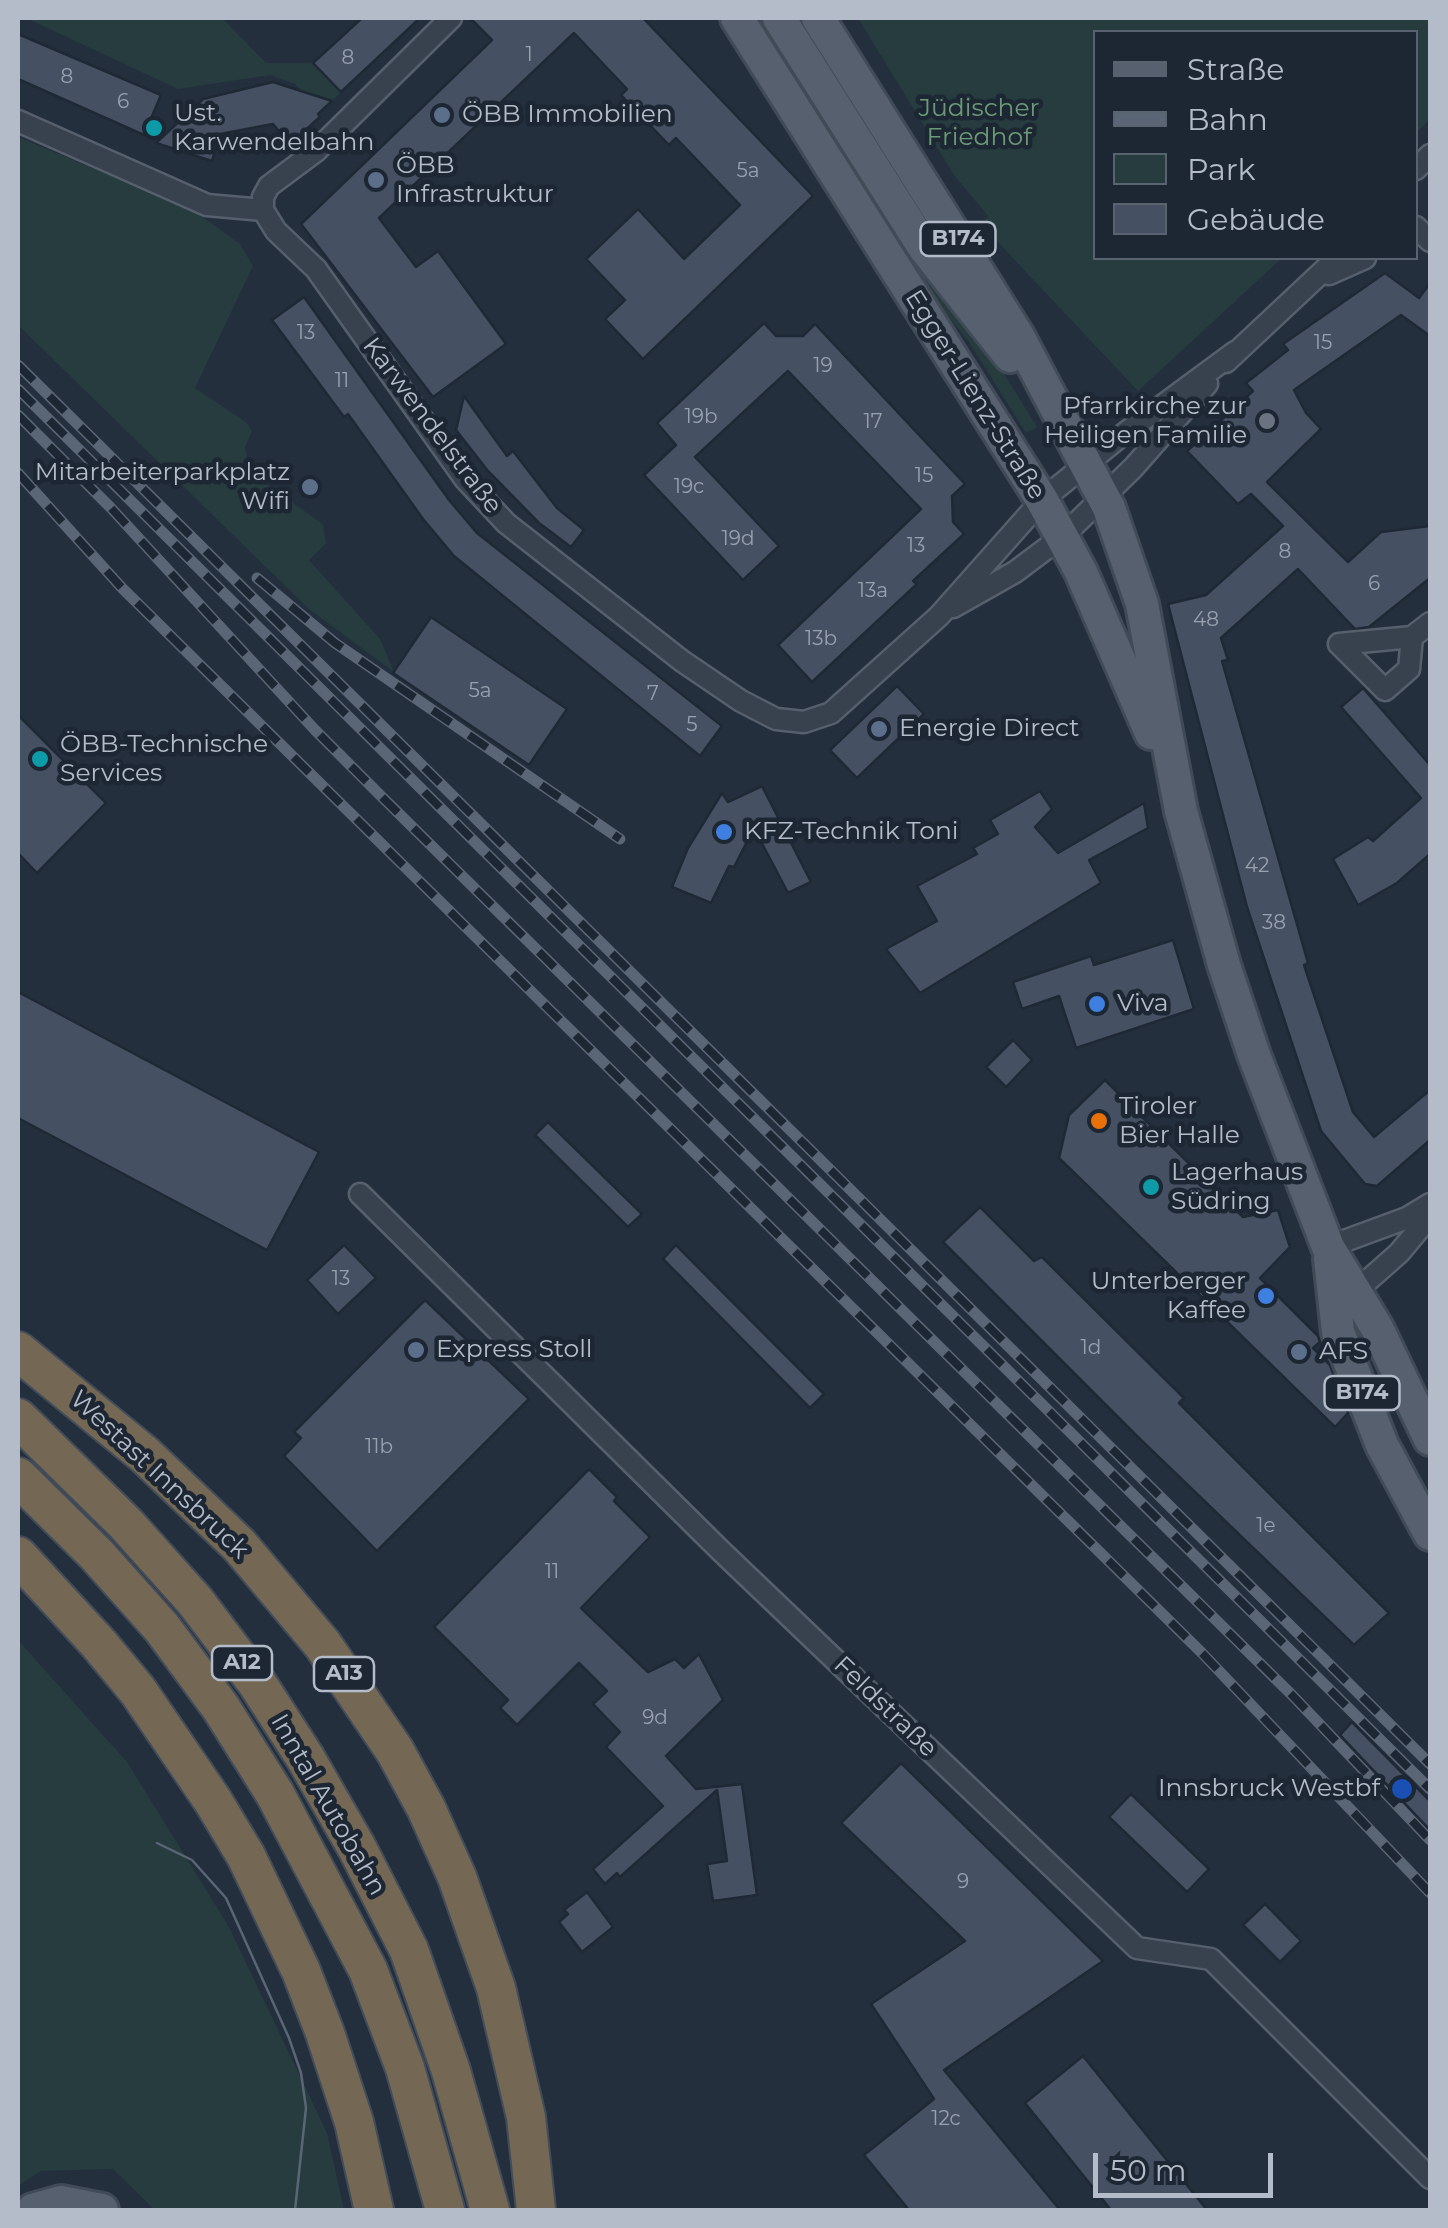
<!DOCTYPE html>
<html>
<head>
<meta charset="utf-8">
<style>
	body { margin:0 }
	#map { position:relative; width:1448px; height:2228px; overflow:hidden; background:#242f3e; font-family:Montserrat,sans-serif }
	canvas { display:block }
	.frame { position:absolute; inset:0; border:20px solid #b4bcc9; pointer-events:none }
	.legend { position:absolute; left:1093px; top:30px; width:325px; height:230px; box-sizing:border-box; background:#1d2633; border:2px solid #59626f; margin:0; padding:12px 18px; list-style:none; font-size:30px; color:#b4bcc9 }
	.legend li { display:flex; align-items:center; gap:20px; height:50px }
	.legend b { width:50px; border:2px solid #59626f }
	.scale { position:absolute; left:1093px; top:2153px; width:180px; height:45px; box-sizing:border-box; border:5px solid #b4bcc9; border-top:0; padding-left:12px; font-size:30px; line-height:35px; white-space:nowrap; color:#b4bcc9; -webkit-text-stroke:8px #1d2633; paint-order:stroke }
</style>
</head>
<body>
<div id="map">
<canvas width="1448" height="2228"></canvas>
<div class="frame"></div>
<ul class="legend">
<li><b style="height:12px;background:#56606e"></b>Straße</li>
<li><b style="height:12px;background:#5a6575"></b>Bahn</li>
<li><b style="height:28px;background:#263c3f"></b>Park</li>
<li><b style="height:28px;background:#455162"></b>Gebäude</li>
</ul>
<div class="scale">50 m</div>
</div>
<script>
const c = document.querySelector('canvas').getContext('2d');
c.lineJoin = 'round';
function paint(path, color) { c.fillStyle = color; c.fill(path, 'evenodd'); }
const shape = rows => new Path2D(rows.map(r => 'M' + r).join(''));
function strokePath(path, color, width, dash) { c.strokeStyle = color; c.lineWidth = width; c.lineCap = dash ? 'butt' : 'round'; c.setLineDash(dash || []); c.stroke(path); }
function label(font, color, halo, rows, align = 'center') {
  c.font = font + ' Montserrat,sans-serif'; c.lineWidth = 9; c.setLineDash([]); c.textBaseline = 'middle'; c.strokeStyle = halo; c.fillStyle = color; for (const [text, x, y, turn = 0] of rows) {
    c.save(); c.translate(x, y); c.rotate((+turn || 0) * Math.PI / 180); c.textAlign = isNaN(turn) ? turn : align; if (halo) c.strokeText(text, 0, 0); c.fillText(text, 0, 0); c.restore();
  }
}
paint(shape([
	[26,18,222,18,266,63,313,63,341,92,322,111,295,84,270,75,178,89],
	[858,18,1430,18,1430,119,1416,133,1416,32,1096,32,1096,258,1282,258,1138,391,981,224,988,216,954,175],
	[18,137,193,210,240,244,253,266,195,388,247,423,252,431,245,447,250,473,323,524,326,543,309,560,380,639,394,672,309,609,18,325],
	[885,209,998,364,1037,427,1026,433,969,342,921,282,876,214],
	[18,1640,127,1762,229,1927,327,2133,344,2210,155,2210,113,2169,41,2171,18,2186]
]), '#263c3f');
const building = shape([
	[362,18,420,18,341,92,313,63,362,18],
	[470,18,643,18,813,196,643,359,605,319,625,300,586,259,638,209,684,259,740,205,676,138,669,145,621,95,627,89,574,33,379,218,416,267,438,251,506,344,433,397,301,224,492,40,470,18],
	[18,34,161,95,144,135,18,79,18,34],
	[273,82,332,101,318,114,320,117,290,144,273,124,220,134,212,161,156,143,203,99,273,82],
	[1385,273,1419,298,1430,283,1430,336,1401,315,1294,390,1306,413,1321,429,1267,482,1348,562,1381,532,1430,526,1430,578,1369,627,1355,629,1298,569,1221,638,1228,660,1222,661,1308,963,1304,965,1353,1112,1374,1137,1430,1090,1430,1140,1377,1186,1365,1184,1321,1131,1247,907,1168,604,1206,595,1283,526,1251,494,1238,504,1187,451,1253,391,1246,383,1288,350,1283,344,1385,273],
	[304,297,449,500,477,533,722,726,700,756,454,556,423,519,348,414,344,417,272,320,304,297],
	[764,323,776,336,803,336,815,324,965,484,952,496,953,522,964,534,913,581,917,584,812,682,778,645,921,509,788,371,695,457,779,546,743,580,644,475,676,445,657,423,764,323],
	[464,396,507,456,513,451,557,508,584,530,571,547,539,523,488,471,456,430,464,396],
	[431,617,567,709,529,765,393,673,431,617],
	[897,686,924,714,857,778,830,750,897,686],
	[1363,688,1430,765,1430,854,1397,883,1358,905,1333,859,1368,837,1373,841,1421,798,1341,707,1363,688],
	[18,715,106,803,37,873,18,853,18,715],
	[762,786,811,882,788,893,754,828,734,867,729,866,711,903,672,887,688,848,722,793,728,802,762,786],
	[1040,791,1052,809,1035,827,1058,853,1144,803,1148,828,1089,860,1101,883,920,993,886,949,937,921,917,886,977,854,973,848,998,834,990,820,1040,791],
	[1173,940,1194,1009,1076,1048,1059,996,1022,1009,1013,982,1091,956,1094,965,1173,940],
	[18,992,319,1152,267,1250,18,1118,18,992],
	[1013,1040,1032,1060,1006,1087,986,1067,1013,1040],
	[1105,1080,1243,1217,1278,1210,1290,1247,1260,1278,1318,1336,1320,1342,1313,1348,1330,1365,1348,1413,1335,1427,1059,1158,1069,1115,1105,1080],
	[548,1122,642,1214,628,1227,535,1135,548,1122],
	[980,1207,1034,1261,1042,1257,1184,1398,1179,1403,1389,1613,1354,1645,1141,1440,943,1242,980,1207],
	[344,1245,376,1278,338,1314,307,1280,344,1245],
	[676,1245,824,1394,810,1408,663,1259,676,1245],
	[425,1300,529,1399,377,1551,284,1456,301,1438,294,1432,425,1300],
	[589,1469,617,1497,614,1501,650,1537,581,1608,648,1672,675,1659,684,1668,699,1654,723,1700,666,1756,696,1789,742,1784,757,1895,713,1901,707,1864,727,1861,717,1790,620,1877,617,1873,605,1884,593,1869,663,1806,606,1747,620,1732,593,1704,607,1691,579,1663,517,1725,500,1708,508,1700,434,1627,589,1469],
	[1352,1722,1430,1801,1430,1830,1340,1735,1352,1722],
	[901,1763,1103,1961,944,2070,1060,2210,909,2210,864,2155,934,2099,871,2004,965,1941,841,1823,901,1763],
	[1131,1794,1209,1869,1187,1892,1109,1817,1131,1794],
	[587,1892,613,1927,582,1952,559,1922,568,1914,564,1910,587,1892],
	[1265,1904,1301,1941,1280,1962,1243,1925,1265,1904],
	[1083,2056,1207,2210,1111,2210,1025,2103,1083,2056]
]);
paint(building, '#455162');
strokePath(building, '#1f2835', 2.5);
const street = shape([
	[18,121,207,205,263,210],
	[1416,169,1430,155],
	[263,210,276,231,316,269,465,479,506,523,682,661,741,701,776,719,804,722,831,713,939,616,1042,500,1117,439,1235,352],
	[263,210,263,197,269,186,316,151,451,18],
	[1416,227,1430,241],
	[1329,274,1365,258],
	[1226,362,1337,258],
	[953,607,1015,572,1063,536,1133,468,1207,384],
	[1339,644,1385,690,1409,669,1412,637],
	[1339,644,1412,637,1430,623],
	[360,1194,722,1552,1137,1948,1211,1959,1430,2178],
	[1328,1247,1407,1218,1430,1204],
	[1356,1291,1399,1253,1430,1216]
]);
const primary = shape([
	[737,18,1042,500,1081,572,1151,733],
	[779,18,923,246,1010,356],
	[818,18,1018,336,1109,508,1142,604,1181,811,1224,965,1254,1055,1328,1247,1377,1328,1430,1439],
	[1330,1259,1338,1332,1382,1445,1430,1534],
	[33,2210,61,2202,102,2210]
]);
const highway = shape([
	[18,1351,145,1455,239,1545,323,1645,395,1751,426,1808,457,1877,496,1988,526,2117,536,2210],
	[18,1418,126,1524,195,1601,257,1683,306,1759,357,1848,409,1950,451,2071,490,2210],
	[18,1477,96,1554,162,1628,221,1708,275,1794,368,1970,405,2068,445,2210],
	[18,1556,99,1644,138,1691,213,1801,246,1856,301,1971,325,2033,354,2122,374,2210]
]);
strokePath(street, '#565f6c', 25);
strokePath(primary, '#414a57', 38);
strokePath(highway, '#434c59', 42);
strokePath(street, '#38414e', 20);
strokePath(primary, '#56606e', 32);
strokePath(highway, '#746855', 38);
strokePath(shape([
	[157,1843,192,1860,226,1898,289,2038,301,2073,306,2108,295,2210]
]), '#5a6575', 2.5);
const rail = shape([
	[18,365,1430,1764],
	[18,389,1430,1789],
	[18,415,111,508,315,730,380,795,1292,1695,1430,1840],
	[18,473,122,588,1202,1653,1430,1893],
	[257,578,335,643,620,839]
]);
strokePath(rail, '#5a6575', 11);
strokePath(rail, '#1d2633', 8, [22]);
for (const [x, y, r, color] of [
	[442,115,10,"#5c6f8a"],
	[154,128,10,"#0f9aa8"],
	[376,180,10,"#5c6f8a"],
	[1267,421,10,"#6b7280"],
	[310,487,10,"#5c6f8a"],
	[879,729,10,"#5c6f8a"],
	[40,759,10,"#0f9aa8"],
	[724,832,10,"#3f7fe0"],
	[1097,1004,10,"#3f7fe0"],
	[1099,1121,10,"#e8710a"],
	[1151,1187,10,"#0f9aa8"],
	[1266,1296,10,"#3f7fe0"],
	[416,1350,10,"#5c6f8a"],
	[1299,1352,10,"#5c6f8a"],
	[1402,1789,12,"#1a4fb4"]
]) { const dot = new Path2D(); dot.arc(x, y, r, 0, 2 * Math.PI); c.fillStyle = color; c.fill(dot); strokePath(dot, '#1d2633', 4); }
label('20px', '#98a1af', null, [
	["1",529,55],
	["8",348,58],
	["8",67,77],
	["6",123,102],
	["5a",748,171],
	["13",306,333],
	["15",1323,343],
	["19",823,366],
	["11",342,381],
	["19b",701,417],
	["17",873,422],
	["15",924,476],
	["19c",689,487],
	["19d",738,539],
	["13",916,546],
	["8",1285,552],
	["6",1374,584],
	["13a",873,591],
	["48",1206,620],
	["13b",821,639],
	["5a",480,691],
	["7",653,694],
	["5",692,725],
	["42",1257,866],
	["38",1274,923],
	["13",341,1279],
	["1d",1091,1348],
	["11b",379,1447],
	["1e",1266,1526],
	["11",552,1572],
	["9d",655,1718],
	["9",963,1882],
	["12c",946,2119]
]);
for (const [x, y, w] of [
	[958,239,75],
	[1362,1393,75],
	[242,1663,60],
	[344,1674,60]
]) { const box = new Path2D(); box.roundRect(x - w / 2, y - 17, w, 34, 8); c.fillStyle = '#1d2633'; c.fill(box); strokePath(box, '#b4bcc9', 2.5); }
label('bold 22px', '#b4bcc9', null, [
	["B174",958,239],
	["B174",1362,1393],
	["A12",242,1663],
	["A13",344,1674]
]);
label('25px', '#6b9a76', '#1d2633', [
	["Jüdischer",979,109],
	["Friedhof",979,138]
]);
label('25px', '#b4bcc9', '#1d2633', [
	["Ust.",174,114],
	["Karwendelbahn",174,143],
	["ÖBB Immobilien",462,115],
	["ÖBB",396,166],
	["Infrastruktur",396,195],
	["Pfarrkirche zur",1247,407,"right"],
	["Heiligen Familie",1247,436,"right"],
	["Mitarbeiterparkplatz",290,473,"right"],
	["Wifi",290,502,"right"],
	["Energie Direct",899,729],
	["ÖBB-Technische",60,745],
	["Services",60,774],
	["KFZ-Technik Toni",744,832],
	["Viva",1117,1004],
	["Tiroler",1119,1107],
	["Bier Halle",1119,1136],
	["Lagerhaus",1171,1173],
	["Südring",1171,1202],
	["Unterberger",1246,1282,"right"],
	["Kaffee",1246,1311,"right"],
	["Express Stoll",436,1350],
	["AFS",1319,1352],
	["Innsbruck Westbf",1380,1789,"right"]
], 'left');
label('25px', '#b4bcc9', '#1d2633', [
	["Egger-Lienz-Straße",975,395,58],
	["Karwendelstraße",432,426,53],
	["Westast Innsbruck",159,1475,43],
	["Feldstraße",885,1707,44],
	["Inntal Autobahn",328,1805,60]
]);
</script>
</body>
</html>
